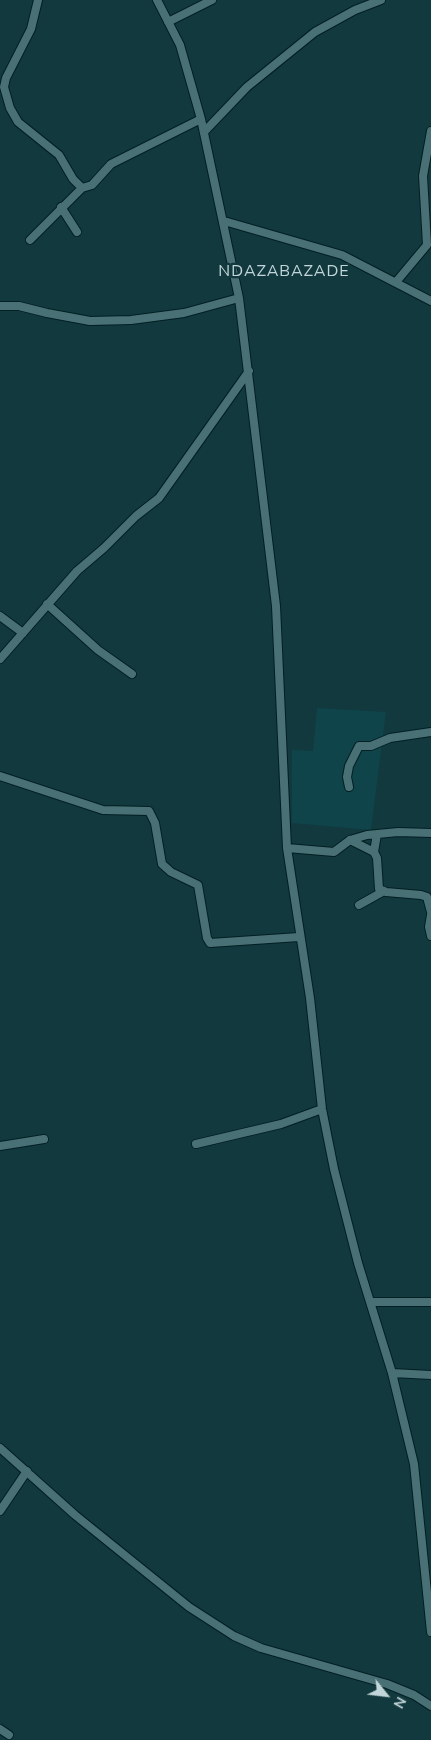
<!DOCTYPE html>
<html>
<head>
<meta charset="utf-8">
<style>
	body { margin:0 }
	#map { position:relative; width:431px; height:1740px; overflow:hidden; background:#12393e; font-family:"Nunito Sans",sans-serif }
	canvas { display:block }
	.north { position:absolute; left:361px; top:1670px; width:50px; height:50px; -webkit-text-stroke:4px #12393e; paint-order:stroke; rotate:119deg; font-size:14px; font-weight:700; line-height:20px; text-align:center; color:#c2d6d9 }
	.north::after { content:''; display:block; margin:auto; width:18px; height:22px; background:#c2d6d9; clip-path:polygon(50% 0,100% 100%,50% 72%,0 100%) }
</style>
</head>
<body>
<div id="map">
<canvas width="431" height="1740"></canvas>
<div class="north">N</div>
</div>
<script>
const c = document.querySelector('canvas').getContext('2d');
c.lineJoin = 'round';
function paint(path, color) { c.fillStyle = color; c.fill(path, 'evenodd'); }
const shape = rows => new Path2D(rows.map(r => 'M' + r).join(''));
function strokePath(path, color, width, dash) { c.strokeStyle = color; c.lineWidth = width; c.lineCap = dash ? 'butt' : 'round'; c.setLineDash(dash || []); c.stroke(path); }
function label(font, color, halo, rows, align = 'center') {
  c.font = font + ' "Nunito Sans",sans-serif'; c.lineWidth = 4.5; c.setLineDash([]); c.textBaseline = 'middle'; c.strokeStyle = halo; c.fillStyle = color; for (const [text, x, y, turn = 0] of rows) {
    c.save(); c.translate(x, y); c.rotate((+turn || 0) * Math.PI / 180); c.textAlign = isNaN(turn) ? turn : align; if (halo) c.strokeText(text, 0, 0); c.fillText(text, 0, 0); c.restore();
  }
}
paint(shape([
	[317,708,386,712,371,830,292,823,292,750,313,751]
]), '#0e444a');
const minor = shape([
	[38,0,31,29,6,78,4,87,10,108,18,122,59,155,73,179,82,188,92,185,111,164,201,119],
	[157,0,180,45,201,119,239,298,276,606,287,848,310,998,322,1109,334,1169,358,1263,392,1373,414,1464,431,1632],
	[168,22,212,0],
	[204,132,247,87,315,32,355,10,381,0],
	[61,207,77,232],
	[224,221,342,255,431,301],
	[30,240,82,188],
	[396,282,427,245,423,176,431,131],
	[0,306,19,306,47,313,90,321,131,320,184,313,239,298],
	[47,604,98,650,132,674],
	[0,616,23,633],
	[0,659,77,571,104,548,136,516,159,498,249,371],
	[0,776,103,810,149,811,155,823,162,864,171,872,198,885,207,938,210,943,299,937],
	[349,787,347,777,349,766,359,746,371,746,390,738,431,732],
	[350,840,374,852,377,858,379,889,386,892,421,895,427,897,431,912],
	[287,848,334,852,350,840,367,835,398,832,431,833],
	[374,852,377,834],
	[359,905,384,891],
	[431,915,429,927,431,936],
	[196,1144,281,1124,322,1109],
	[0,1146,44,1139],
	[371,1302,431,1302],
	[392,1373,431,1375],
	[0,1448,75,1515,189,1607,234,1636,261,1648,387,1684,414,1695,431,1706],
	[0,1511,27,1471],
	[0,1729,9,1735]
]);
strokePath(minor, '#021f23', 10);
strokePath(minor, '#497075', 8);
c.letterSpacing = '1px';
label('16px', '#c2d6d9', '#12393e', [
	["NDAZABAZADE",284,272]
]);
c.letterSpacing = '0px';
</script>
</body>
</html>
